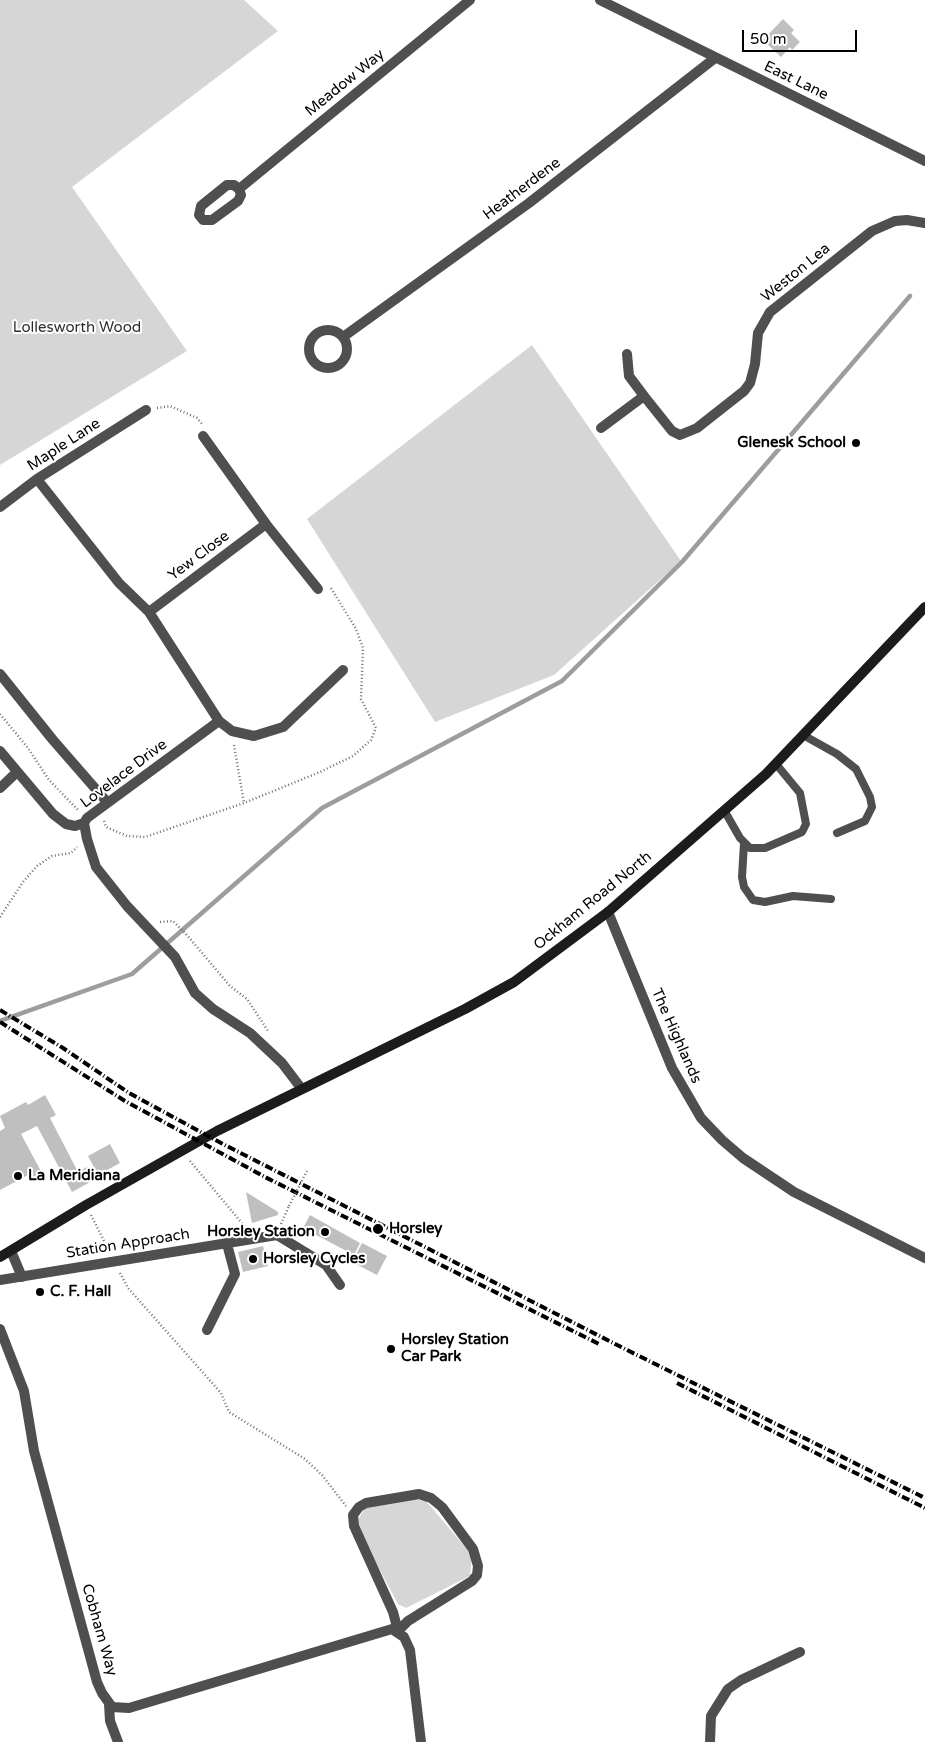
<!DOCTYPE html>
<html>
<head>
<meta charset="utf-8">
<style>
	body { margin:0 }
	#map { position:relative; width:925px; height:1742px; overflow:hidden; background:#fff; font-family:"Varela Round",sans-serif }
	canvas { display:block }
	.scale { position:absolute; left:742px; top:30px; width:115px; height:22px; box-sizing:border-box; border:2px solid #000; border-top:0; padding-left:6px; font-size:15px; line-height:18px; white-space:nowrap; color:#000; -webkit-text-stroke:4px #fff; paint-order:stroke }
</style>
</head>
<body>
<div id="map">
<canvas width="925" height="1742"></canvas>
<div class="scale">50 m</div>
</div>
<script>
const c = document.querySelector('canvas').getContext('2d');
c.lineJoin = 'round';
function paint(path, color) { c.fillStyle = color; c.fill(path, 'evenodd'); }
const shape = rows => new Path2D(rows.map(r => 'M' + r).join(''));
function strokePath(path, color, width, dash) { c.strokeStyle = color; c.lineWidth = width; c.lineCap = dash ? 'butt' : 'round'; c.setLineDash(dash || []); c.stroke(path); }
function label(font, color, halo, rows, align = 'center') {
  c.font = font + ' "Varela Round",sans-serif'; c.lineWidth = 4; c.setLineDash([]); c.textBaseline = 'middle'; c.strokeStyle = halo; c.fillStyle = color; for (const [text, x, y, turn = 0] of rows) {
    c.save(); c.translate(x, y); c.rotate((+turn || 0) * Math.PI / 180); c.textAlign = isNaN(turn) ? turn : align; if (halo) c.strokeText(text, 0, 0); c.fillText(text, 0, 0); c.restore();
  }
}
paint(shape([
	[0,0,244,0,278,31,72,187,187,351,0,465],
	[532,345,681,561,554,675,435,722,307,519],
	[415,1499,426,1501,472,1555,470,1576,406,1608,398,1604,361,1535,357,1521,365,1508]
]), '#d6d6d6');
strokePath(shape([
	[0,1021,132,974,322,808,562,681,682,562,910,296]
]), '#9d9d9d', 4.5);
paint(shape([
	[783,19,794,30,791,33,800,42,792,50,790,47,781,57,763,40],
	[45,1095,56,1115,50,1118,78,1172,87,1167,94,1180,72,1192,37,1126,21,1134,43,1175,31,1181,28,1175,0,1190,0,1131,5,1128,0,1116,26,1102,28,1105],
	[110,1144,120,1163,98,1175,88,1156],
	[246,1192,278,1212,278,1215,252,1223],
	[310,1215,360,1243,354,1255,303,1228],
	[362,1243,387,1256,377,1275,352,1262],
	[263,1246,268,1266,243,1272,238,1252]
]), '#bfbfbf');
strokePath(shape([
	[157,408,170,406,197,418,203,425],
	[0,714,28,748,49,780,78,810],
	[234,745,244,803],
	[104,821,106,827,127,836,145,837,244,803,320,772,353,756,371,740,376,728,361,699,363,648,356,629,331,588],
	[0,917,23,882,37,866,52,856,71,853,77,847],
	[160,922,173,921,186,934,230,986,247,999,268,1031],
	[190,1161,246,1228],
	[91,1215,109,1251],
	[281,1224,289,1206],
	[120,1273,128,1288,221,1393,229,1412,305,1459,322,1475,346,1506]
]), '#717171', 2.5, [1, 2.5]);
strokePath(shape([
	[803,735,837,754,856,769,870,797,872,807,865,821,837,833],
	[724,810,740,838,750,848,765,848,802,832,806,824,800,793,776,764],
	[744,843,742,877,744,887,753,900,765,902,793,896,831,899]
]), '#4f4f4f', 8);
strokePath(shape([
	[227,185,234,185,239,189,241,195,238,201,212,220,203,220,199,215,201,206,227,185],
	[239,189,470,0],
	'309 349a19 19 0 1 1 38 0a19 19 0 1 1-38 0Z',
	[343,337,529,203,715,58],
	[627,354,629,376,644,396],
	[601,428,644,396,672,431,680,435,697,428,744,391,750,383,755,364,758,333,770,312,872,231,895,221,907,220,925,223],
	[203,436,266,524,318,589],
	[37,479,119,583,149,612,219,721,87,818,84,823,87,839,96,867,127,906,175,957,195,993,213,1009,250,1033,282,1063,301,1088],
	[0,507,37,479,146,410],
	[149,612,266,524],
	[0,674,53,740,107,802],
	[219,721,232,731,254,736,283,727,343,670],
	[0,751,53,814,66,824,75,826,84,823],
	[0,788,17,772],
	[608,912,672,1068,701,1118,722,1140,743,1158,794,1192,925,1258],
	[11,1251,22,1277],
	[0,1280,277,1235,326,1265,340,1285],
	[0,1329,24,1391,34,1451,97,1682,102,1693,112,1707,129,1708,392,1629,404,1637,410,1650,421,1742],
	[207,1330,235,1274,227,1244],
	[419,1494,431,1498,442,1507,473,1549,478,1566,477,1575,472,1581,408,1621,398,1631,393,1612,354,1526,353,1515,359,1507,366,1503,419,1494],
	[109,1704,110,1721,118,1742],
	[710,1742,711,1716,728,1689,741,1680,800,1652]
]), '#4f4f4f', 10);
strokePath(shape([
	[600,0,925,161]
]), '#4f4f4f', 10);
strokePath(shape([
	[0,1257,86,1205,217,1131,465,1009,514,982,608,912,766,774,925,607]
]), '#1c1c1c', 10);
strokePath(shape([
	[0,1010,63,1048,129,1093,221,1143,625,1349,925,1498],
	[0,1022,125,1101,265,1177,599,1344],
	[677,1383,925,1508]
]), '#000', 4, [8, 2.5, 1, 2.5]);
strokePath(shape([
	[289,1206,307,1171]
]), '#717171', 2.5, [1, 2.5]);
for (const [x, y, r, color] of [
	[856,443,5,"#000"],
	[18,1176,5,"#000"],
	[378,1229,6,"#000"],
	[325,1232,5,"#000"],
	[253,1259,5,"#000"],
	[40,1292,5,"#000"],
	[391,1349,5,"#000"]
]) { const dot = new Path2D(); dot.arc(x, y, r, 0, 2 * Math.PI); c.fillStyle = color; c.fill(dot); strokePath(dot, '#fff', 2); }
label('15px', '#000', '#fff', [
	["East Lane",796,81,26],
	["Meadow Way",345,83,-39],
	["Heatherdene",522,189,-37],
	["Weston Lea",796,273,-39],
	["Maple Lane",64,445,-33],
	["Yew Close",199,556,-37],
	["Lovelace Drive",124,774,-37],
	["Ockham Road North",593,901,-39],
	["The Highlands",676,1036,66],
	["Station Approach",128,1244,-9],
	["Cobham Way",99,1630,74]
]);
label('15px', '#2d2d2d', '#fff', [
	["Lollesworth Wood",77,328]
]);
label('bold 15px', '#000', '#fff', [
	["Glenesk School",846,443,"right"],
	["La Meridiana",28,1176],
	["Horsley",389,1229],
	["Horsley Station",315,1232,"right"],
	["Horsley Cycles",263,1259],
	["C. F. Hall",50,1292],
	["Horsley Station",401,1340],
	["Car Park",401,1357]
], 'left');
</script>
</body>
</html>
